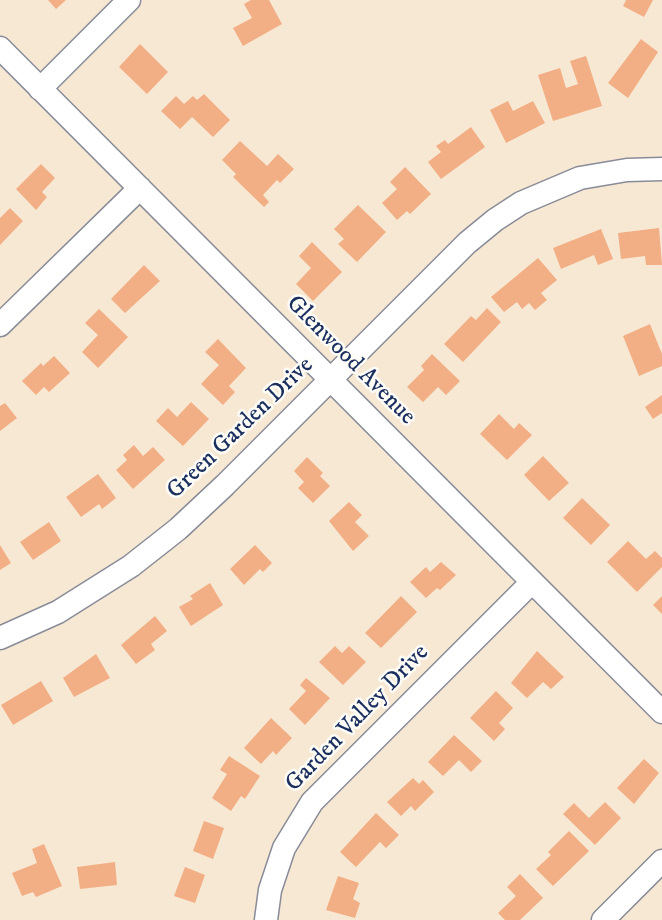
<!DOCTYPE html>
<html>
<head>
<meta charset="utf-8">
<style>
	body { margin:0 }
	canvas { display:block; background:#f7e8d3 }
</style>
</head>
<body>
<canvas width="662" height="920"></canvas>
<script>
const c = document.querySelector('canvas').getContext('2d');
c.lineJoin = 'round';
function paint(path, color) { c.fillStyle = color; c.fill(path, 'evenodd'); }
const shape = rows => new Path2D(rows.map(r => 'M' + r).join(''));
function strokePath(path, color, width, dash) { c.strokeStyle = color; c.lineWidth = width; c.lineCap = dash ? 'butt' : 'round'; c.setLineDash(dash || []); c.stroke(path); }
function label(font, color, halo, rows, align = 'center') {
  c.font = font + ' "IM FELL DW Pica",serif'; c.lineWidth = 5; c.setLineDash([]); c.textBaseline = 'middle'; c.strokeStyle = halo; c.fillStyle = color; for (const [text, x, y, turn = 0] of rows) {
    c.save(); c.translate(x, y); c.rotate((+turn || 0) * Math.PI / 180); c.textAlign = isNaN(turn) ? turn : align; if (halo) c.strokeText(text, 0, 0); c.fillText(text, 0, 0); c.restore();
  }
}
paint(shape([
	[48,0,66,0,56,9],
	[251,0,269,0,282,24,243,46,233,28,252,18,244,4],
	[626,0,653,0,644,17,623,6],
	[641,39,658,52,628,98,608,83],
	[140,44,168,72,147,94,119,67],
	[586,56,602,106,553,121,538,75,560,68,566,88,578,84,570,61],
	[204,94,230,120,213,137,192,117,180,129,161,111,176,96,184,104,193,96,197,100],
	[508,101,513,111,533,101,545,123,506,143,490,110],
	[471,127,485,147,441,179,428,162,441,152,436,146,445,140,448,144],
	[240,141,267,166,278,154,294,169,280,183,277,180,263,195,269,202,264,207,233,177,236,174,222,160],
	[41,164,55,178,42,192,47,197,36,210,16,189],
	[405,167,431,194,410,214,407,211,397,220,382,203,397,189,390,182],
	[358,205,386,232,357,262,338,244,344,239,334,229],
	[10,208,23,221,0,245,0,218],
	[659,228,662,265,646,265,645,256,621,259,618,233],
	[601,229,613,259,598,265,594,255,561,269,553,248],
	[312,242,342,272,313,301,296,284,311,268,299,256],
	[538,258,557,280,541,293,547,300,535,310,529,303,522,309,517,302,504,312,491,297],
	[144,265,160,281,125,313,111,299],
	[487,308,501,322,463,362,444,344,471,316,476,320],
	[99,309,128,337,98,368,82,352,98,335,85,323],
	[650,324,662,354,662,366,639,376,623,336],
	[218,339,246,368,229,386,235,392,223,405,201,384,219,365,205,352],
	[432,354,460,381,446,395,438,387,423,402,407,387,424,370,421,366],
	[54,356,70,373,49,392,44,387,36,395,22,381,41,363,43,366],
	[662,395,662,413,653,419,645,407],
	[191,402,209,419,183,446,156,421,168,408,177,417],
	[5,403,17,418,0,431,0,406],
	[499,414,514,429,519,423,532,435,507,460,480,434],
	[134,445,143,456,153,447,165,460,133,489,116,470,127,460,123,455],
	[543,456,569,483,549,501,524,475],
	[307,457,323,473,320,476,330,486,313,503,298,488,304,482,294,471],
	[98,474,116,498,102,509,99,504,81,517,66,497],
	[582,498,610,525,591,545,563,518],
	[349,502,362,515,355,522,369,536,353,551,329,521],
	[49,522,61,541,33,560,20,542],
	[628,541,646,559,655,551,662,558,662,567,637,592,607,562],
	[0,545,11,563,0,570],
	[255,545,272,563,263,572,260,569,244,585,230,569],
	[441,562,456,575,440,590,437,588,426,598,410,582,426,567,430,572],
	[210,583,223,605,191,626,179,607,193,599,190,596],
	[401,596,417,612,381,648,365,633],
	[662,596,662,614,653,605],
	[155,616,167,631,151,644,155,650,136,664,121,645],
	[335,646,342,653,349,646,366,662,343,685,319,662],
	[537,651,564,677,551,689,543,682,527,698,511,683],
	[96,654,110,678,74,697,63,678],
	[306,678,330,698,305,725,289,709,306,691,300,685],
	[41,681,53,701,13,725,1,705],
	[496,691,513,708,499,723,505,729,494,741,470,718],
	[271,718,292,738,276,755,273,751,261,764,244,748],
	[454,735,482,761,471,772,459,760,443,776,428,762],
	[229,756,260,776,245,799,241,796,231,811,212,798,227,774,220,770],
	[644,759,659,773,634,804,617,788],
	[413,778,419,784,423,780,434,792,415,811,411,806,401,816,387,802],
	[605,802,621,818,595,845,563,814,574,803,589,818],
	[376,813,399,835,386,848,380,842,356,867,340,852],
	[204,821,224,828,213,859,193,851],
	[569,831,589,851,553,886,536,869,551,855,548,852],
	[44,844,62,886,36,897,33,892,22,896,12,873,37,863,32,849],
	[115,862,117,885,80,889,77,867],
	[185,867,205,875,195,903,174,896],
	[520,874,543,898,520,920,505,920,498,913,516,896,507,887],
	[338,876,359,883,353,899,360,903,355,918,326,910]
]), '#f2af85');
const minor = shape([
	[0,48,662,712],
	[40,89,129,0],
	[0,325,140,188],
	[0,638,58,612,131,566,178,529,225,485,467,243,495,220,521,203,580,178,627,170,662,169],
	[266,920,270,890,284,848,312,802,532,582],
	[603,920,662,861]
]);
strokePath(minor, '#898c98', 25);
strokePath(minor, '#fff', 22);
label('24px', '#1b2f5e', '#fdfcf7', [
	["Glenwood Avenue",350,361,45],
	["Green Garden Drive",241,429,-44],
	["Garden Valley Drive",358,719,-46]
]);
</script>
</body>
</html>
